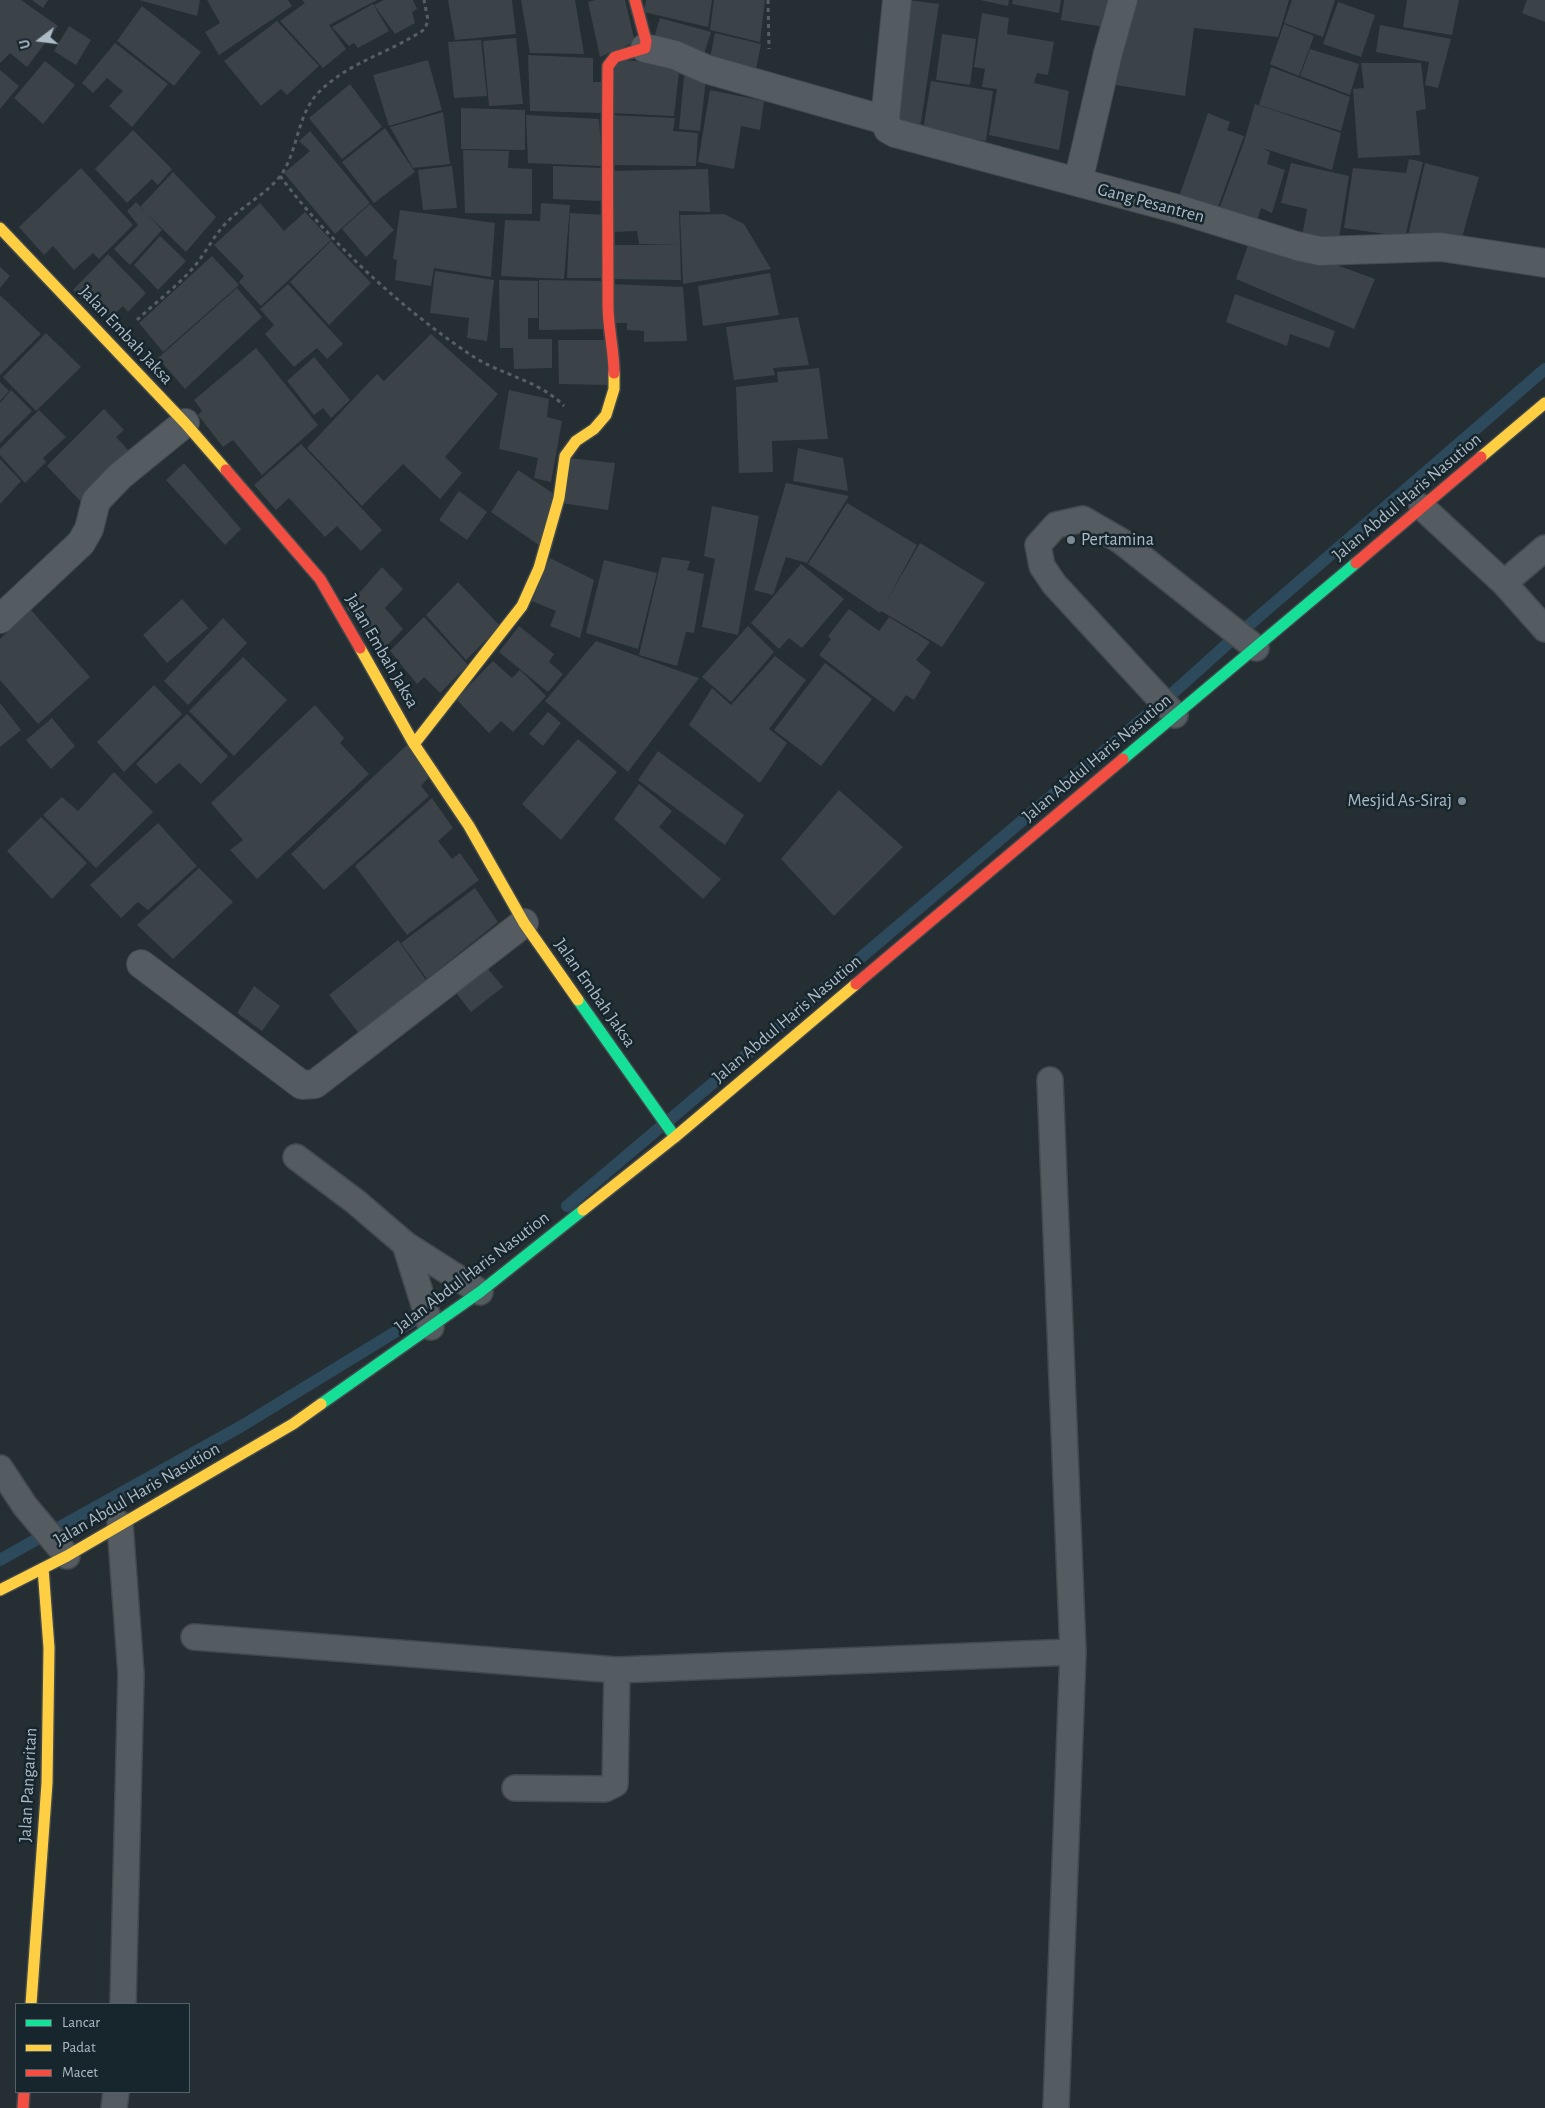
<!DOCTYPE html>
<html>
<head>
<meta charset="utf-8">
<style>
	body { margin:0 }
	#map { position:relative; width:1545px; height:2108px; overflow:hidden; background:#242e33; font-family:"Alegreya Sans",sans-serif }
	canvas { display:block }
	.legend { position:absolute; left:15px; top:2003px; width:175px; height:90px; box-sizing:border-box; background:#17252d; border:1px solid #53616a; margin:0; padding:6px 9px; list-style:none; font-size:15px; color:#acbbc6 }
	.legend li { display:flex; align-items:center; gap:10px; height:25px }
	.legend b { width:25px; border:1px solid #53616a }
	.north { position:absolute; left:15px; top:15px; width:50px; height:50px; -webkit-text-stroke:4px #17252d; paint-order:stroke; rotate:255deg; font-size:14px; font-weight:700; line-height:20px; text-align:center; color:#acbbc6 }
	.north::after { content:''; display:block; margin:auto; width:18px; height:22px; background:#acbbc6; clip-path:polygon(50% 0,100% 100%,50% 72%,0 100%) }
</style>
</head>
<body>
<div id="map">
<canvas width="1545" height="2108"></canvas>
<ul class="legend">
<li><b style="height:6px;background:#16e098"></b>Lancar</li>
<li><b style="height:6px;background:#ffcf43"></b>Padat</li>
<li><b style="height:6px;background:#f24e42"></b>Macet</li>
</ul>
<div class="north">U</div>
</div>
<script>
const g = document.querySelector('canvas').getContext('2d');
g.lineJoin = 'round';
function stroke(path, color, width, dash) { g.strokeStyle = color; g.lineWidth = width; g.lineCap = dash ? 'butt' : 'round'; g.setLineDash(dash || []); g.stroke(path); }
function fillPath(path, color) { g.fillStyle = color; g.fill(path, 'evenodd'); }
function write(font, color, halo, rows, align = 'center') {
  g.font = font + ' "Alegreya Sans",sans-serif'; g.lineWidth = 5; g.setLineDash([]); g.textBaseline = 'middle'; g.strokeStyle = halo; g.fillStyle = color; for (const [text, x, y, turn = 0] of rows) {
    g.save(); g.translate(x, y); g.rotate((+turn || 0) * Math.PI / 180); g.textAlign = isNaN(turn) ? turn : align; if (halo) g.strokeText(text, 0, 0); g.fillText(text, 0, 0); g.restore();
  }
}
const stream = new Path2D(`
	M1241,632l304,-263
	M1164,701l71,-64
	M667,1122l494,-419
	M567,1206l97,-82
	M49,1533l191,-106 183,-112
	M0,1560l46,-26`);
const building = new Path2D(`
	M0,0h21l37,26 -31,41 -17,-14 -10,10z
	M32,0h16l-5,8z
	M139,0h61l-3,16z
	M207,0h81l4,6 -73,49 -14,-23 15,-9z
	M302,0h75l-48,25 17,24 -23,19 -43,-47 25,-18z
	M384,0h29l4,9 -5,3 3,11 -20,11 -21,-29z
	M448,0h64l4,34 -61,6z
	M521,0h54l9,54 -54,-1z
	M595,0h30l10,42 -35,15 -12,-55z
	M646,0h66l-4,27 -64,-15z
	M714,0h51l-5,42 -50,-12z
	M908,0l31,4 -19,124 -32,-7z
	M980,0h29l-1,6z
	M1013,0h48l-2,13 -47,-9z
	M1064,0h53l-6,28 -50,-8z
	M1129,0h160l-11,37 -84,-9 -9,68 -69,-11z
	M1292,0h43l-12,37 -39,-14z
	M1407,0h52l-7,35 -49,-8z
	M1527,0h18v22l-23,-9z
	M1338,2l37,13 -14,42 -38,-13z
	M373,4l16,27 -31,17 -4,-5 -5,3 -17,-19z
	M142,6l59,46 -27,34 -57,-45z
	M982,13l27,5 -2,16 47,8 -6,33 -11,-2 -3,10 35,8 -10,59 -70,-15 8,-46 -15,-2 3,-18 -11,-2z
	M660,18l51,14 -7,22 -52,-10z
	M277,21l42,45 -32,29 -6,-6 -20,17 -37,-45z
	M1284,24l30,12 -15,40 -29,-12z
	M1380,25l71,14 -13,49 -13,-3 4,-23 -53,-10z
	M69,26l22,14 -15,25 -22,-14z
	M715,33l46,11 -7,36 -46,-12z
	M942,34l34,5 -6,46 -34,-5z
	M516,38l7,66 -34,2 -6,-65z
	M481,40l6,56 -33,2 -6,-56z
	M115,43l53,41 -36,43 -23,-21 14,-15 -16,-13 -14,15 -11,-10z
	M1310,49l49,15 -9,31 -50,-19z
	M528,55l65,3v24h9l1,31 -73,-2z
	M428,60l14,50 -53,16 -16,-51z
	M612,60l68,3 -6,53 -65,-3z
	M45,61l30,24 -32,39 -29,-26z
	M1361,63h60l5,46 -10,2 4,44 -62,3 -5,-69 11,-1z
	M1271,67l79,30 -9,34 -82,-26z
	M0,70l19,16 -19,23z
	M684,76l22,3 -6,52 -21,-2z
	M931,81l62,10 -7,50 -63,-11z
	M350,84l32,43 -40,32 -33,-41z
	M710,90l54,11 -4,29 -19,-4 -7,43 -36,-7z
	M1255,104l86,29 -9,37 -70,-22 8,4 -3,12 18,6 -13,43 -11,-5 -7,23 -37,-16 27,-73z
	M461,108l64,2v40l-64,-1z
	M443,112l7,52 -37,4 -23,-41z
	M1208,113l22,9 -3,8 17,6 -30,82 -35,-21z
	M526,115l73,4 3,47 -74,-3z
	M609,115l66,3 -2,13 25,2 -2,33 -81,-1z
	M385,128l30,44 -41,31 -32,-41z
	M133,130l39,39 -14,16 -6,-6 -25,24 -32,-34z
	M310,131l60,72 -35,31 -51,-61 26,-22 -11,-10z
	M463,150l46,1 -1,17 24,1v45l-67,-1z
	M1409,159l14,3 -18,75 -61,-9 9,-60 53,5z
	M1291,163l58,13 -11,68 -36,-7 5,-28 -26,-6z
	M1425,163l54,14 -20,71 -52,-8z
	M452,166l5,42 -34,2 -5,-40z
	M553,166l49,2 1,33 -50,-2z
	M81,168l52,57 -34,34 -6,-6 -19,17 -21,-24 -9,9 -25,-28z
	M708,169l2,43 -31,-1 1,34 -41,-1 -2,-13 -26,1 -3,-61z
	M173,172l43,45 -30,35 -46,-45z
	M136,202l26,28 -32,35 -16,-16 24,-24 -11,-14z
	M260,203l24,28 21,-19 26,28 -70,66 -22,-24 5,-6 -30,-31z
	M541,203l29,2 -6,74 -63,-3 4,-56 35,1z
	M370,204l24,26 -28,27 -24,-28z
	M400,210l95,13 -4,54 -57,-9 -3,18 -36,-6 2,-20 -4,-1z
	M570,213l34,2 -2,63h-35z
	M724,214l20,10 27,45 -88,15 -3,-69z
	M1252,234l123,45 -21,50 -118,-50z
	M160,236l26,25 -28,29 -24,-25z
	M331,241l40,42 -42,42 -39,-43z
	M611,245h69l1,35 -69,-1z
	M108,254l38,39 -18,19 -5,-6 -13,12 -13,-12 -5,4 -19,-20z
	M212,256l27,29 -76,67 -24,-29z
	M0,267l10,9 -10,12z
	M435,271l59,9 -7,61 -20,-3 2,-20 -39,-5z
	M770,273l9,42 -76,11 -5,-40z
	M499,280l39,1v37h-10v21h24v29l-38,1 -1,-21h-13z
	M539,280l64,1 2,48 -66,1z
	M288,284l55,60 -16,15 -10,-11 -23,19 -29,-33 9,-9 -14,-16z
	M609,284l74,3 4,54 -43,1v-11l-17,-1v-7h-16z
	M237,288l25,29 -77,72 -27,-31z
	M1235,294l100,37 -6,17 -39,-14 -3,12 -61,-24z
	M0,295l41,39 -41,41z
	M798,317l11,48 -36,3 2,7 -41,5 -8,-53z
	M46,333l35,34 -45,44 -33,-34z
	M431,334l67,60 -53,63 17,16 -22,26 -37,-35 -41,42 -55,-58 70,-74 7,7z
	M558,340h50l1,45 -50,-1z
	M256,348l62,77 -56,50 -29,-35 -10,7 -25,-32 4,-4 -8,-11z
	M314,357l36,43 -19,18 -8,-10 -9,7 -27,-34z
	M819,368l9,71 -56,2 1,31 -34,1 -3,-86 42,-5 -1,-10z
	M0,382l9,9 -9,10z
	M11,390l21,21 -32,32v-40z
	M509,390l40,9 -2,18 15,4 -11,61 -17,-4 4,-20 -39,-9z
	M104,409l20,21 -8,7 13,14 -43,56 -39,-41z
	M39,410l27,27 -23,21 3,4 -21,21 -25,-28v-6z
	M301,444l81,86 -21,21 -24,-25 -12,11 -36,-39 -13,12 -22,-25z
	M798,448l45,10 5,33 -55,-10z
	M568,458l47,5 -7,47 -47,-7z
	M0,459l21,22 -21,23z
	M184,463l57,66 -16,16 -59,-65z
	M518,470l39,26 -14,52 -52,-36z
	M786,483l63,13 -42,67 -21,-6 -13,38 -19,-5z
	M459,491l28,21 -20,28 -28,-20z
	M847,503l70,42 -31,57 34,-59 65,40 -43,64 -61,-36 -1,2 -72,-49z
	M712,506l47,10 -21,119 -36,-8 13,-68 -11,-3z
	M662,557l28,4 -3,9 17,4 -10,59 -8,-1 -9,34 -38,-11z
	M550,558l44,22 -14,58 -30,-12 6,-15 -24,-10z
	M604,560l53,13 -19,76 -52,-16z
	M801,564l43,35 -42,49 -13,-10 -10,11 -28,-26z
	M382,567l21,22 -18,19 18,21 -21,22 -36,-43z
	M458,582l42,44 -34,34 -40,-45z
	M182,599l26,29 -41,35 -24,-28z
	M849,609l30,22 10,-14 41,25 -14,18 15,12 -17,28 -8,-5 -12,17 -75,-57 12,-16 -3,-3z
	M31,610l59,67 -52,47 -38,-44v-41z
	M424,617l44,48 -28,28 -16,-16 -7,7 -27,-33z
	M223,618l24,25 -59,62 -24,-24z
	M519,626l35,28 -5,8 14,12 -15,18 -49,-40z
	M748,626l26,26 -43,50 -29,-25z
	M596,641l103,37 -71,94 -83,-71z
	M775,656l31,24 -37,49 18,14 -27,40 -71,-58 23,-37 19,17z
	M243,657l44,43 -53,56 -45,-45z
	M493,661l19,17 8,-8 26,26 -33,36 -12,-11 -12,12 -33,-34z
	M825,663l47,36 -51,67 -47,-36z
	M154,685l28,29 -58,58 -27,-30z
	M0,703l21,27 -21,17z
	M315,705l29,33 -4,5 29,31 -112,105 -27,-29 13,-10 -32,-37z
	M548,712l13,11 -18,23 -14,-12z
	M187,714l41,42 -27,28 -22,-21 -23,21 -20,-20z
	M52,718l23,28 -24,23 -25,-29z
	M578,739l39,33 -56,68 -39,-36z
	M407,745l23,31 -9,10 8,10 -105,94 -33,-36z
	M658,751l86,64 -19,30 -87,-65z
	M114,772l39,40 -57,56 -53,-53 19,-18 16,14z
	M639,784l33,27 -13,16 62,52 -18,20 -89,-80z
	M839,790l64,57 -69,69 -53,-57z
	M432,798l21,30 -15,13 14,18 8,-6 19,27 -72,55 -52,-69z
	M41,817l46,46 -35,36 -45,-48z
	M158,823l39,43 -49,44 -10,-8 -17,16 -31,-33z
	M199,868l34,34 -60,57 -36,-34z
	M475,888l23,34 -71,57 -26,-36z
	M398,940l28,40 -65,56 -32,-41z
	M484,964l19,23 -32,25 -18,-23z
	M254,986l26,20 -18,25 -25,-18z`);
const path = new Path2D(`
	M768,0l1,49
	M280,176c50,67 124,135 194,181 28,18 66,24 90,49
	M137,320c18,-17 39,-33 56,-52 12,-14 20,-31 33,-45 16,-17 42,-30 55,-48 17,-24 16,-60 37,-82 30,-31 72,-40 107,-64l3,-9 -4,-20`);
const lane = new Path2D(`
	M1422,507l82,76 41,46
	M1504,583l41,-35
	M1175,715l-121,-131 -12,-18 -4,-21 18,-20 27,-6 38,22 135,107
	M1050,1080l23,572 -17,456
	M296,1157l60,45 49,42 75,48
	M405,1244l26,83
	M0,1468l25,38 42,50
	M120,1524l11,150 -8,330
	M194,1637l423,33 456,-18
	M515,1788l90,1 10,-5 2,-114
	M114,2108l2,-16`);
const street = new Path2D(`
	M897,0l-12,120 3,9 7,4 283,76 119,37 23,5 121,-4 104,16
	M645,48l30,7 31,14 179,51
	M1078,182l30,-129 15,-53
	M0,619l81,-76 8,-14 7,-28 24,-25 65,-53
	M141,964l161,121 13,-1 209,-161`);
const fast = new Path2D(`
	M1123,759l233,-196
	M578,1000l97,137
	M321,1404l159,-112 103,-82`);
const slow = new Path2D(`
	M0,228l185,195 41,47
	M1481,457l64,-54
	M360,648l54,96 55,82 55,97 54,77
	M414,744l108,-138 17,-38 20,-70 6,-42 11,-15 18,-12 12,-14 8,-26v-16
	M583,1210l92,-73 181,-153
	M0,1590l67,-34 226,-132 28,-20
	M31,2004l16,-221 2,-135 -6,-80`);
const jam = new Path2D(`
	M614,373c0,-23 -6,-45 -6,-68 0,-79 -1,-159 0,-239l7,-9 30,-9 1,-7 -11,-41
	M226,470l94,109 40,69
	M1356,563l125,-106
	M856,984l267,-225
	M23,2108l1,-16`);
const markers = [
	[1071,540,5,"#7c8a93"],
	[1462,801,5,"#7c8a93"]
];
const streetNames = [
	["Gang Pesantren",1151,203,15],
	["Jalan Embah Jaksa",126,335,47],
	["Jalan Abdul Haris Nasution",1407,497,-40],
	["Jalan Embah Jaksa",382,651,60],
	["Jalan Abdul Haris Nasution",1097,758,-40],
	["Jalan Embah Jaksa",595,993,55],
	["Jalan Abdul Haris Nasution",787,1019,-40],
	["Jalan Abdul Haris Nasution",472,1272,-37],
	["Jalan Abdul Haris Nasution",137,1494,-30],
	["Jalan Pangaritan",28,1785,-87]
];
const poiNames = [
	["Pertamina",1081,540],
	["Mesjid As-Siraj",1452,801,"right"]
];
stroke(stream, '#2d4a5c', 12);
fillPath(building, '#3b4348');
stroke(lane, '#42494d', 28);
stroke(street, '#42494d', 30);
stroke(fast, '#42494d', 14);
stroke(slow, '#42494d', 14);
stroke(jam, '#42494d', 14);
stroke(path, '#566064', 3, [4, 4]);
stroke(lane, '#545c62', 25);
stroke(street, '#545c62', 28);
stroke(fast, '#16e098', 11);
stroke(slow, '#ffcf43', 11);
stroke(jam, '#f24e42', 11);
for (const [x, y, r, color] of markers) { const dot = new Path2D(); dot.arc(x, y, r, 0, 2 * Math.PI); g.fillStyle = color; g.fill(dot); stroke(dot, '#17252d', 2); }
write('18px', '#acbbc6', '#17252d', streetNames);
write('18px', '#acbbc6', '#17252d', poiNames, 'left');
</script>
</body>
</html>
